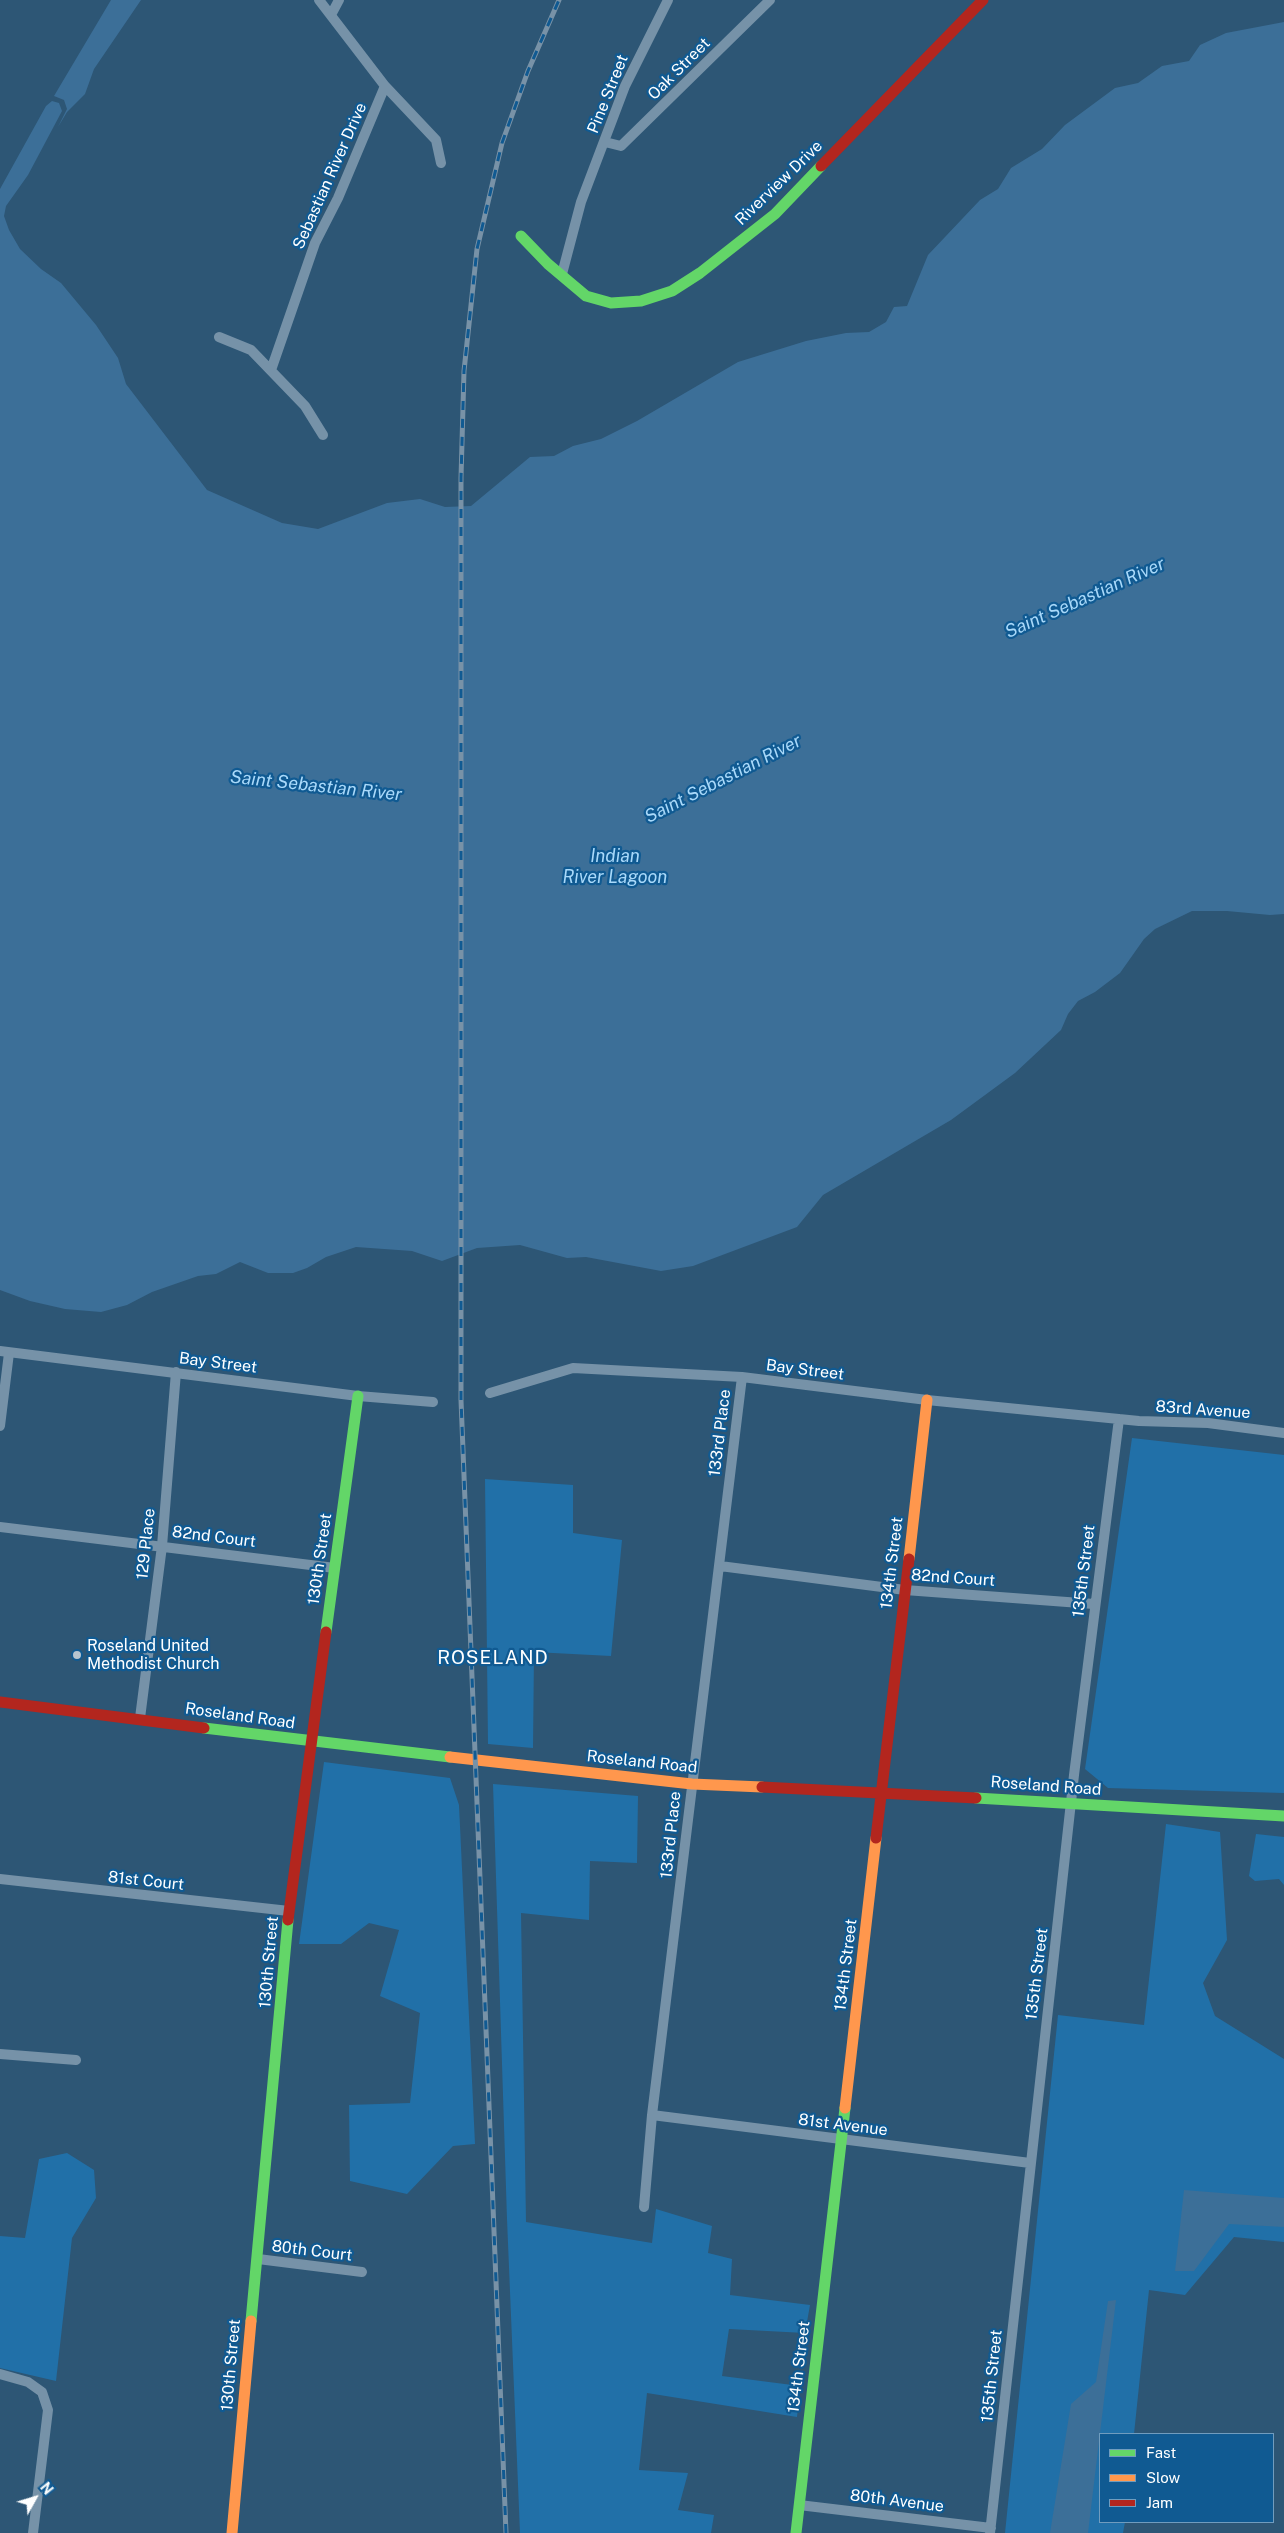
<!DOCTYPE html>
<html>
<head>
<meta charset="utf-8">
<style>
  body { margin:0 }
  #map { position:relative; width:1284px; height:2533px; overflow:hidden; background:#2d5675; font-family:"Public Sans",sans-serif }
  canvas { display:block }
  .legend { position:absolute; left:1099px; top:2433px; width:175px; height:90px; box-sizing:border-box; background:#105a92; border:1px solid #709cbe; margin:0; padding:6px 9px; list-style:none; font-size:15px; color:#fff }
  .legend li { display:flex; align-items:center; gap:10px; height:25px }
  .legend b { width:25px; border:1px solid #709cbe }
  .north { position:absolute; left:10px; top:2473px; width:50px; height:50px; -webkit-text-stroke:4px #105a92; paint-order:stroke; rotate:51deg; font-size:14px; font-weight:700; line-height:20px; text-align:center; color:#fff }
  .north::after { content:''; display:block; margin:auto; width:18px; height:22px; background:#fff; clip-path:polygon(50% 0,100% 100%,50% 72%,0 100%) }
</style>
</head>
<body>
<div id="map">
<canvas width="1284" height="2533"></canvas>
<ul class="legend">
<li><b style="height:6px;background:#63d668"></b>Fast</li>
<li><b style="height:6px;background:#ff974d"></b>Slow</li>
<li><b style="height:6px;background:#b3261e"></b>Jam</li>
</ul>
<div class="north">N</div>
</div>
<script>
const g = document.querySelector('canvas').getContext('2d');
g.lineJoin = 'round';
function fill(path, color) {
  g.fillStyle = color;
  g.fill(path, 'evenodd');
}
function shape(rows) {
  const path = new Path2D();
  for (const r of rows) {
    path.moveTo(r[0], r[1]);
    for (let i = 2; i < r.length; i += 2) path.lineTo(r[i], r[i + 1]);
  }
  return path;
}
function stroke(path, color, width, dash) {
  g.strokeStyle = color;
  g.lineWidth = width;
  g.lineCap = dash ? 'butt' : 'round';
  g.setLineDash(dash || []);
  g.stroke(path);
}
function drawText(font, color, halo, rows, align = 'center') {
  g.font = font + ' "Public Sans",sans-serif';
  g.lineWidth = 4.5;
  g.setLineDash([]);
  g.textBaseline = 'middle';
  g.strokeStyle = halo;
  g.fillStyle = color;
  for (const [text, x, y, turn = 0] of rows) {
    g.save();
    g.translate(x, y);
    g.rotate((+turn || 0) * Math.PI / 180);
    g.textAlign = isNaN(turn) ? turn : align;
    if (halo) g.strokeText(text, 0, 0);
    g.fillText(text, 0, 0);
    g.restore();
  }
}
fill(shape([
  [1132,1438,1284,1455,1284,1793,1108,1788,1085,1769],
  [485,1479,573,1485,573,1533,622,1540,611,1656,534,1652,533,1748,488,1744],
  [324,1762,450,1778,459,1805,475,2144,453,2146,407,2194,350,2181,349,2105,410,2103,420,2013,380,1996,399,1930,369,1923,341,1944,299,1944],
  [493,1784,638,1796,637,1863,590,1861,589,1920,521,1913,526,2222,652,2243,656,2209,712,2226,708,2253,732,2259,730,2295,810,2305,805,2333,729,2329,722,2376,800,2386,797,2417,647,2393,639,2470,688,2473,678,2510,714,2515,711,2533,520,2533,507,2219],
  [1166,1824,1220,1832,1227,1940,1203,1983,1215,2016,1284,2059,1284,2242,1234,2237,1185,2295,1149,2290,1134,2434,1100,2434,1100,2522,1125,2522,1123,2533,1005,2533,1058,2015,1144,2025],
  [1256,1834,1284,1837,1284,1885,1279,1879,1255,1881,1249,1876],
  [67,2153,94,2170,96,2198,72,2238,56,2381,0,2368,0,2236,25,2238,39,2159]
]), '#2170a8');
fill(shape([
  [111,0,141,0,94,69,85,94,67,112,58,127,67,109,64,100,54,96],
  [1284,22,1284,914,1270,915,1227,911,1192,911,1155,929,1144,939,1120,973,1095,992,1078,1001,1068,1014,1061,1030,1015,1073,951,1120,823,1195,797,1227,693,1266,661,1271,586,1257,567,1258,520,1245,477,1248,442,1261,412,1251,356,1247,326,1257,307,1268,293,1273,268,1273,240,1262,216,1274,198,1276,152,1292,127,1305,101,1312,65,1309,30,1301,0,1290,0,189,46,106,52,101,59,103,62,111,28,175,6,206,4,216,9,230,20,249,41,269,61,283,96,325,118,358,126,384,207,490,282,523,318,529,387,503,420,499,445,507,471,506,530,457,554,456,573,446,601,439,637,421,738,362,806,341,846,333,869,332,886,322,894,307,907,306,928,255,980,200,998,189,1011,168,1042,149,1065,125,1115,88,1138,83,1162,66,1189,61,1200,45,1226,33],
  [1184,2190,1284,2198,1284,2227,1229,2224,1194,2271,1175,2271],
  [1116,2300,1088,2533,1050,2533,1071,2404,1096,2382,1108,2301]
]), '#3c6f98');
stroke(shape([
  [319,0,385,86,436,140,441,163],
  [331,15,339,0],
  [605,142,621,146,770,0],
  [562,274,581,202,625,86,668,0],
  [219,337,251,350,305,406,323,435],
  [271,370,315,243,338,198,385,86],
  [0,1351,358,1396,433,1402],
  [490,1393,573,1368,742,1377,927,1400,1139,1421,1208,1423,1284,1433],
  [0,1426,9,1353],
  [0,1527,335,1568],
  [720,1566,905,1590,1094,1604],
  [140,1718,162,1546,176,1372],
  [0,1879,289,1911],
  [0,2054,76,2060],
  [652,2115,1030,2163],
  [644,2207,652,2115,742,1377],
  [258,2259,362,2272],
  [0,2374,28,2382,42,2392,48,2410,33,2533],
  [799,2505,991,2528],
  [990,2533,1074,1775,1119,1419]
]), '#7692a8', 10);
stroke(shape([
  [521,236,548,264,586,296,611,303,641,301,672,291,700,273,775,214,821,166],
  [326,1632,358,1396],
  [204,1728,450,1757],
  [976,1798,1284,1816],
  [251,2321,288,1920],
  [796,2533,845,2108]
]), '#63d668', 11);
stroke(shape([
  [909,1559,927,1400],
  [450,1757,692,1784,762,1787],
  [845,2108,876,1838],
  [232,2533,251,2321]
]), '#ff974d', 11);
stroke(shape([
  [821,166,983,0],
  [0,1702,204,1728],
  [762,1787,976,1798],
  [876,1838,909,1559],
  [288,1920,326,1632]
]), '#b3261e', 11);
const rail = shape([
  [506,2533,461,1400,461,478,464,371,477,249,502,143,528,71,559,0]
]);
stroke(rail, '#7892a7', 5);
stroke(rail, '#105a92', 3, [9]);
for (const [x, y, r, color] of [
  [77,1655,5,"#b6c4cf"]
]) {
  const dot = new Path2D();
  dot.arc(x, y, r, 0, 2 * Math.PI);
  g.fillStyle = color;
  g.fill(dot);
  stroke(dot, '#105a92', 2);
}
drawText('16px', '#fff', '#105a92', [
  ["Oak Street",679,69,-45],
  ["Pine Street",608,94,-68],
  ["Sebastian River Drive",330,176,-66],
  ["Riverview Drive",779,183,-44],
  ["Bay Street",218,1363,7],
  ["Bay Street",805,1370,7],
  ["83rd Avenue",1203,1410,4],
  ["133rd Place",720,1433,-83],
  ["82nd Court",214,1537,7],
  ["129 Place",146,1544,-84],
  ["130th Street",320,1559,-82],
  ["134th Street",892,1563,-83],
  ["135th Street",1084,1571,-83],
  ["82nd Court",953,1578,4],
  ["Roseland Road",240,1716,8],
  ["Roseland Road",642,1762,6],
  ["Roseland Road",1046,1786,4],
  ["133rd Place",671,1835,-84],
  ["81st Court",146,1881,6],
  ["130th Street",269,1962,-85],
  ["134th Street",846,1965,-83],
  ["135th Street",1037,1974,-83],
  ["81st Avenue",843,2125,7],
  ["80th Court",312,2251,7],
  ["130th Street",231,2365,-85],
  ["134th Street",799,2367,-83],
  ["135th Street",992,2376,-84],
  ["80th Avenue",897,2501,7]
]);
drawText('16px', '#fff', '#105a92', [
  ["Roseland United",87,1646],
  ["Methodist Church",87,1664]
], 'left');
drawText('italic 18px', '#a9d9fa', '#105a92', [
  ["Saint Sebastian River",1085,598,-24],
  ["Saint Sebastian River",723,779,-27],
  ["Saint Sebastian River",316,786,6],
  ["Indian",615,856],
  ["River Lagoon",615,877]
]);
g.letterSpacing = '1px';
drawText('19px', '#fff', '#105a92', [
  ["ROSELAND",493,1658]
]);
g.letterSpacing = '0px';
</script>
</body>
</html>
